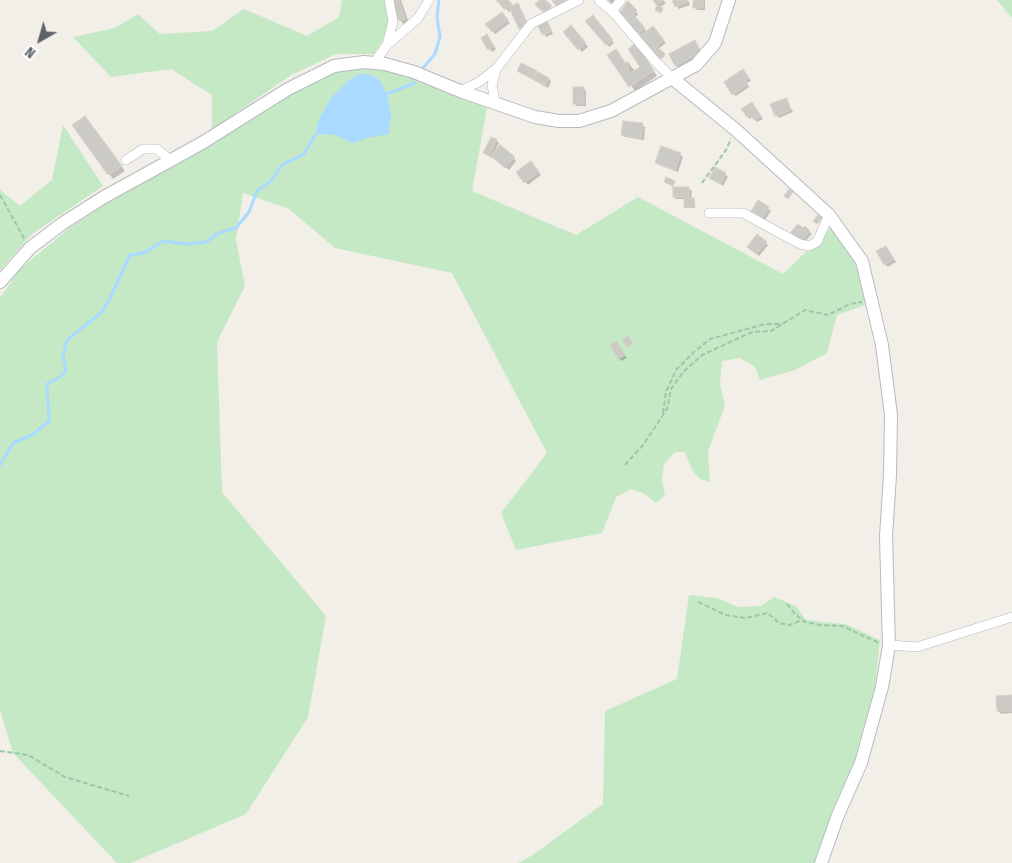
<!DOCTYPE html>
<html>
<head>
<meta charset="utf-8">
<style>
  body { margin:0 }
  #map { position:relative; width:1012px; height:863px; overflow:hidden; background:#f1efe8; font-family:"Fira Sans Condensed",sans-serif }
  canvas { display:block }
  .north { position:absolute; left:15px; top:15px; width:50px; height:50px; -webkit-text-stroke:4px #fff; paint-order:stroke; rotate:218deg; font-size:14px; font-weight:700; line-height:20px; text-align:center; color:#5f6368 }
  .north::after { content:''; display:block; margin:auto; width:18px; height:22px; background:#5f6368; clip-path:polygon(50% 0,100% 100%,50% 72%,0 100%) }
</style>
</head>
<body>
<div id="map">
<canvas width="1012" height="863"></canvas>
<div class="north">N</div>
</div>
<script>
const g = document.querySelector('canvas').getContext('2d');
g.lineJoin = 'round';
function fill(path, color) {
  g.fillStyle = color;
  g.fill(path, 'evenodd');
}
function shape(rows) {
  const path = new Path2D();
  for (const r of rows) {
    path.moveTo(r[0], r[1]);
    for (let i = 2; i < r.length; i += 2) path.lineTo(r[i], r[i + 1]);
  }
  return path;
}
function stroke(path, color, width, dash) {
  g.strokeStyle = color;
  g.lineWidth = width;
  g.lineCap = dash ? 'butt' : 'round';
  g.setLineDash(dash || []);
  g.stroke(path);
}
fill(shape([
  [342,0,385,0,389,20,383,40,374,54,336,54,291,75,212,130,212,95,171,69,111,77,73,37,115,28,138,14,160,34,212,31,244,9,307,36,339,17],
  [997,0,1012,0,1012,18],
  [355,67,385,67,487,108,472,191,576,235,638,197,783,274,834,225,860,263,865,305,837,315,827,353,795,370,760,380,755,367,740,358,722,361,720,383,725,406,708,451,710,482,700,479,692,470,685,452,675,452,664,464,662,480,665,495,656,503,645,494,631,489,616,497,602,533,516,550,501,513,547,453,452,273,335,248,289,209,243,193,236,240,245,286,217,342,222,492,326,616,308,717,246,814,131,863,117,863,13,753,0,710,0,298,19,270,68,229,115,198,207,148,286,97,329,73],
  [63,125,103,186,32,234,0,270,0,190,20,206,52,180],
  [689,595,717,598,738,607,761,606,774,597,796,606,806,620,845,624,880,640,875,687,854,762,832,811,814,863,518,863,531,856,603,804,605,711,677,679]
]), '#c5e8c5');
fill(shape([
  [362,73,376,77,382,84,387,94,391,113,389,134,371,137,352,143,336,135,324,134,315,135,319,119,331,98,349,80]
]), '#aadaff');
fill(shape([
  [393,0,401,0,409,23,404,24,399,20],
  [498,0,508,0,513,7,518,5,530,28,522,31,512,9,509,12],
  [608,0,619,0,614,6],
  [654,0,663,0,666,3,659,8,663,10,661,13,657,11,658,6],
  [677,0,688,0,690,5,679,9,674,1],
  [695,0,705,0,705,10,697,10,695,7],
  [628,3,638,14,635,18,647,32,655,30,666,43,658,49,665,56,661,59,621,13],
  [504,16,510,23,495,34,487,24],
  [595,19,614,43,609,47,587,21],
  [547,23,553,34,546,37,539,26],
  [571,27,588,47,582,52,564,32],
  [482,38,489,38,496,49,492,52],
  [695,42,703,55,679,68,676,65],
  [640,49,657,76,635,91,609,55,616,50,626,64,628,63,635,71,641,67],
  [522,64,549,79,551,82,548,88,521,73,518,70],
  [746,73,751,81,747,83,749,87,736,96,733,94],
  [584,89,586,91,586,106,577,106,574,103],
  [786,99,793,112,779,118,776,115],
  [754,106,763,119,757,122,753,117,750,119,747,116],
  [85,117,125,171,113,179,74,126],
  [642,125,645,127,644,140,625,137,623,135],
  [496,140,499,143,494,153,514,158,516,161,509,170,493,156,492,158,485,153],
  [680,154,683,157,678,172,659,165,657,162],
  [534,165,541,175,528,185,518,172],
  [725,174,728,177,723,186,711,178],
  [689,189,692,191,691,200,695,201,695,208,686,208,685,199,676,199,674,196],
  [758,202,771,211,765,220,755,213],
  [805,228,812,234,804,243,792,232],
  [758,236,768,245,759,256,749,246],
  [886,247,896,262,888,267,885,264],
  [617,342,627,358,621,361,619,358],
  [1012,698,1012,713,1001,714,998,711]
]), '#0003');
stroke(shape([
  [423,68,435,54,440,37,437,17,439,0],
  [387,94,414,83],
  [0,465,13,443,32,435,49,421,47,384,60,377,66,371,63,357,67,340,103,311,111,296,130,255,144,253,163,241,186,244,206,242,219,233,236,228,249,212,257,191,270,182,282,165,304,154,315,135]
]), '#aadaff', 3);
const building = shape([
  [391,0,399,0,405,19,398,20,391,0],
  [496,0,508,0,512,4,505,10,496,0],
  [539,0,545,0,552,6,545,13,535,5,539,0],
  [553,0,566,0,558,7,552,1,553,0],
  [653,0,664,0,656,5,653,0],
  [672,0,687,0,688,2,675,7,672,0],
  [693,0,703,0,703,8,693,8,693,0],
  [628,1,637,10,633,14,645,28,637,34,619,13,628,1],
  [518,3,528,25,519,29,509,7,518,3],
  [657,5,663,8,660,13,655,10,657,5],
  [502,12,508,20,492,32,485,24,502,12],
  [593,15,613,40,606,45,585,21,593,15],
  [547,21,552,31,542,35,538,26,547,21],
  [571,25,586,43,578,50,563,32,571,25],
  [653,26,664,40,651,51,639,37,653,26],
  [487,34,494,46,488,50,481,38,487,34],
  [695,40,701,52,675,66,669,54,695,40],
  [636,43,654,71,629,87,607,55,616,49,625,63,628,62,631,66,627,68,630,73,640,67,628,49,636,43],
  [657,47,665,54,659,60,652,52,657,47],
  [521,63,537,71,533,79,517,71,521,63],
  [743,69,749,78,745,80,748,84,732,95,724,82,743,69],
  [538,72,549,78,545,86,534,80,538,72],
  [573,87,584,87,584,104,573,104,573,87],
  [787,98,791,110,775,116,770,104,787,98],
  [752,102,761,116,754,120,750,115,747,117,741,109,752,102],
  [85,116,122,166,108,175,72,125,85,116],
  [623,121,643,123,641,138,621,135,623,121],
  [491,137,497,139,489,156,483,153,491,137],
  [500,145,515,157,505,168,491,156,500,145],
  [661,146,681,153,675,170,655,163,661,146],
  [531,161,539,172,524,183,516,172,531,161],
  [715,167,726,173,720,184,709,178,715,167],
  [666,177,675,181,673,186,664,182,666,177],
  [673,187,689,187,689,197,673,197,673,187],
  [789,189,793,192,788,199,784,196,789,189],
  [694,198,695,207,684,208,684,199,694,198],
  [758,200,769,207,762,218,751,211,758,200],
  [818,215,822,218,817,224,813,221,818,215],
  [798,224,803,228,805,226,810,231,801,241,791,232,798,224],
  [757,234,767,242,756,254,747,247,757,234],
  [886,246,894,259,884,265,876,251,886,246],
  [628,336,633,343,627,347,622,340,628,336],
  [617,341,625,355,618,359,610,345,617,341],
  [1012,695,1012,711,997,711,996,696,1012,695]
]);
fill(building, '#cccac5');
stroke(building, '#d6d1c6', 1);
const street = shape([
  [599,0,614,13,655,61,672,78],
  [612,11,621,0],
  [387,45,393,21,389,0],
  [374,63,387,45,418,18,429,0],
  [460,91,479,82,497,68,531,24,579,0],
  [495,103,492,85,496,70],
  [126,160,143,149,157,149,171,161],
  [709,213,743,213,800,244,809,246,817,242,829,215],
  [889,645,917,647,1012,617]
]);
const secondary = shape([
  [672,78,736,130,829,215,862,261,882,345,891,415,890,475,886,536,889,645,882,687,861,763,838,815,821,863],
  [0,282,30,248,63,223,104,197,202,143,288,89,334,66,364,62,385,64,414,72,460,91,535,117,559,121,579,121,611,111,696,65,715,43,729,0]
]);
stroke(street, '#b5b8bc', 10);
stroke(secondary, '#b6babf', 14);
stroke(shape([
  [702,183,726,150,731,139],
  [0,195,25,240],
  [663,413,666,392,676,370,694,352,710,339,765,324,782,324],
  [625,465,643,445,667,409,671,389,684,371,702,355,752,332,771,331,805,310,828,315,850,304,862,302],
  [698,602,726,615,745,618,768,613,779,623,790,625,802,620],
  [787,604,795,614,805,622,821,625,842,626,879,643],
  [0,751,28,755,65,777,129,796]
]), '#9cc7a9', 2, [5, 2.5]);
stroke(street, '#fff', 9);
stroke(secondary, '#fff', 12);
</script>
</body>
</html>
